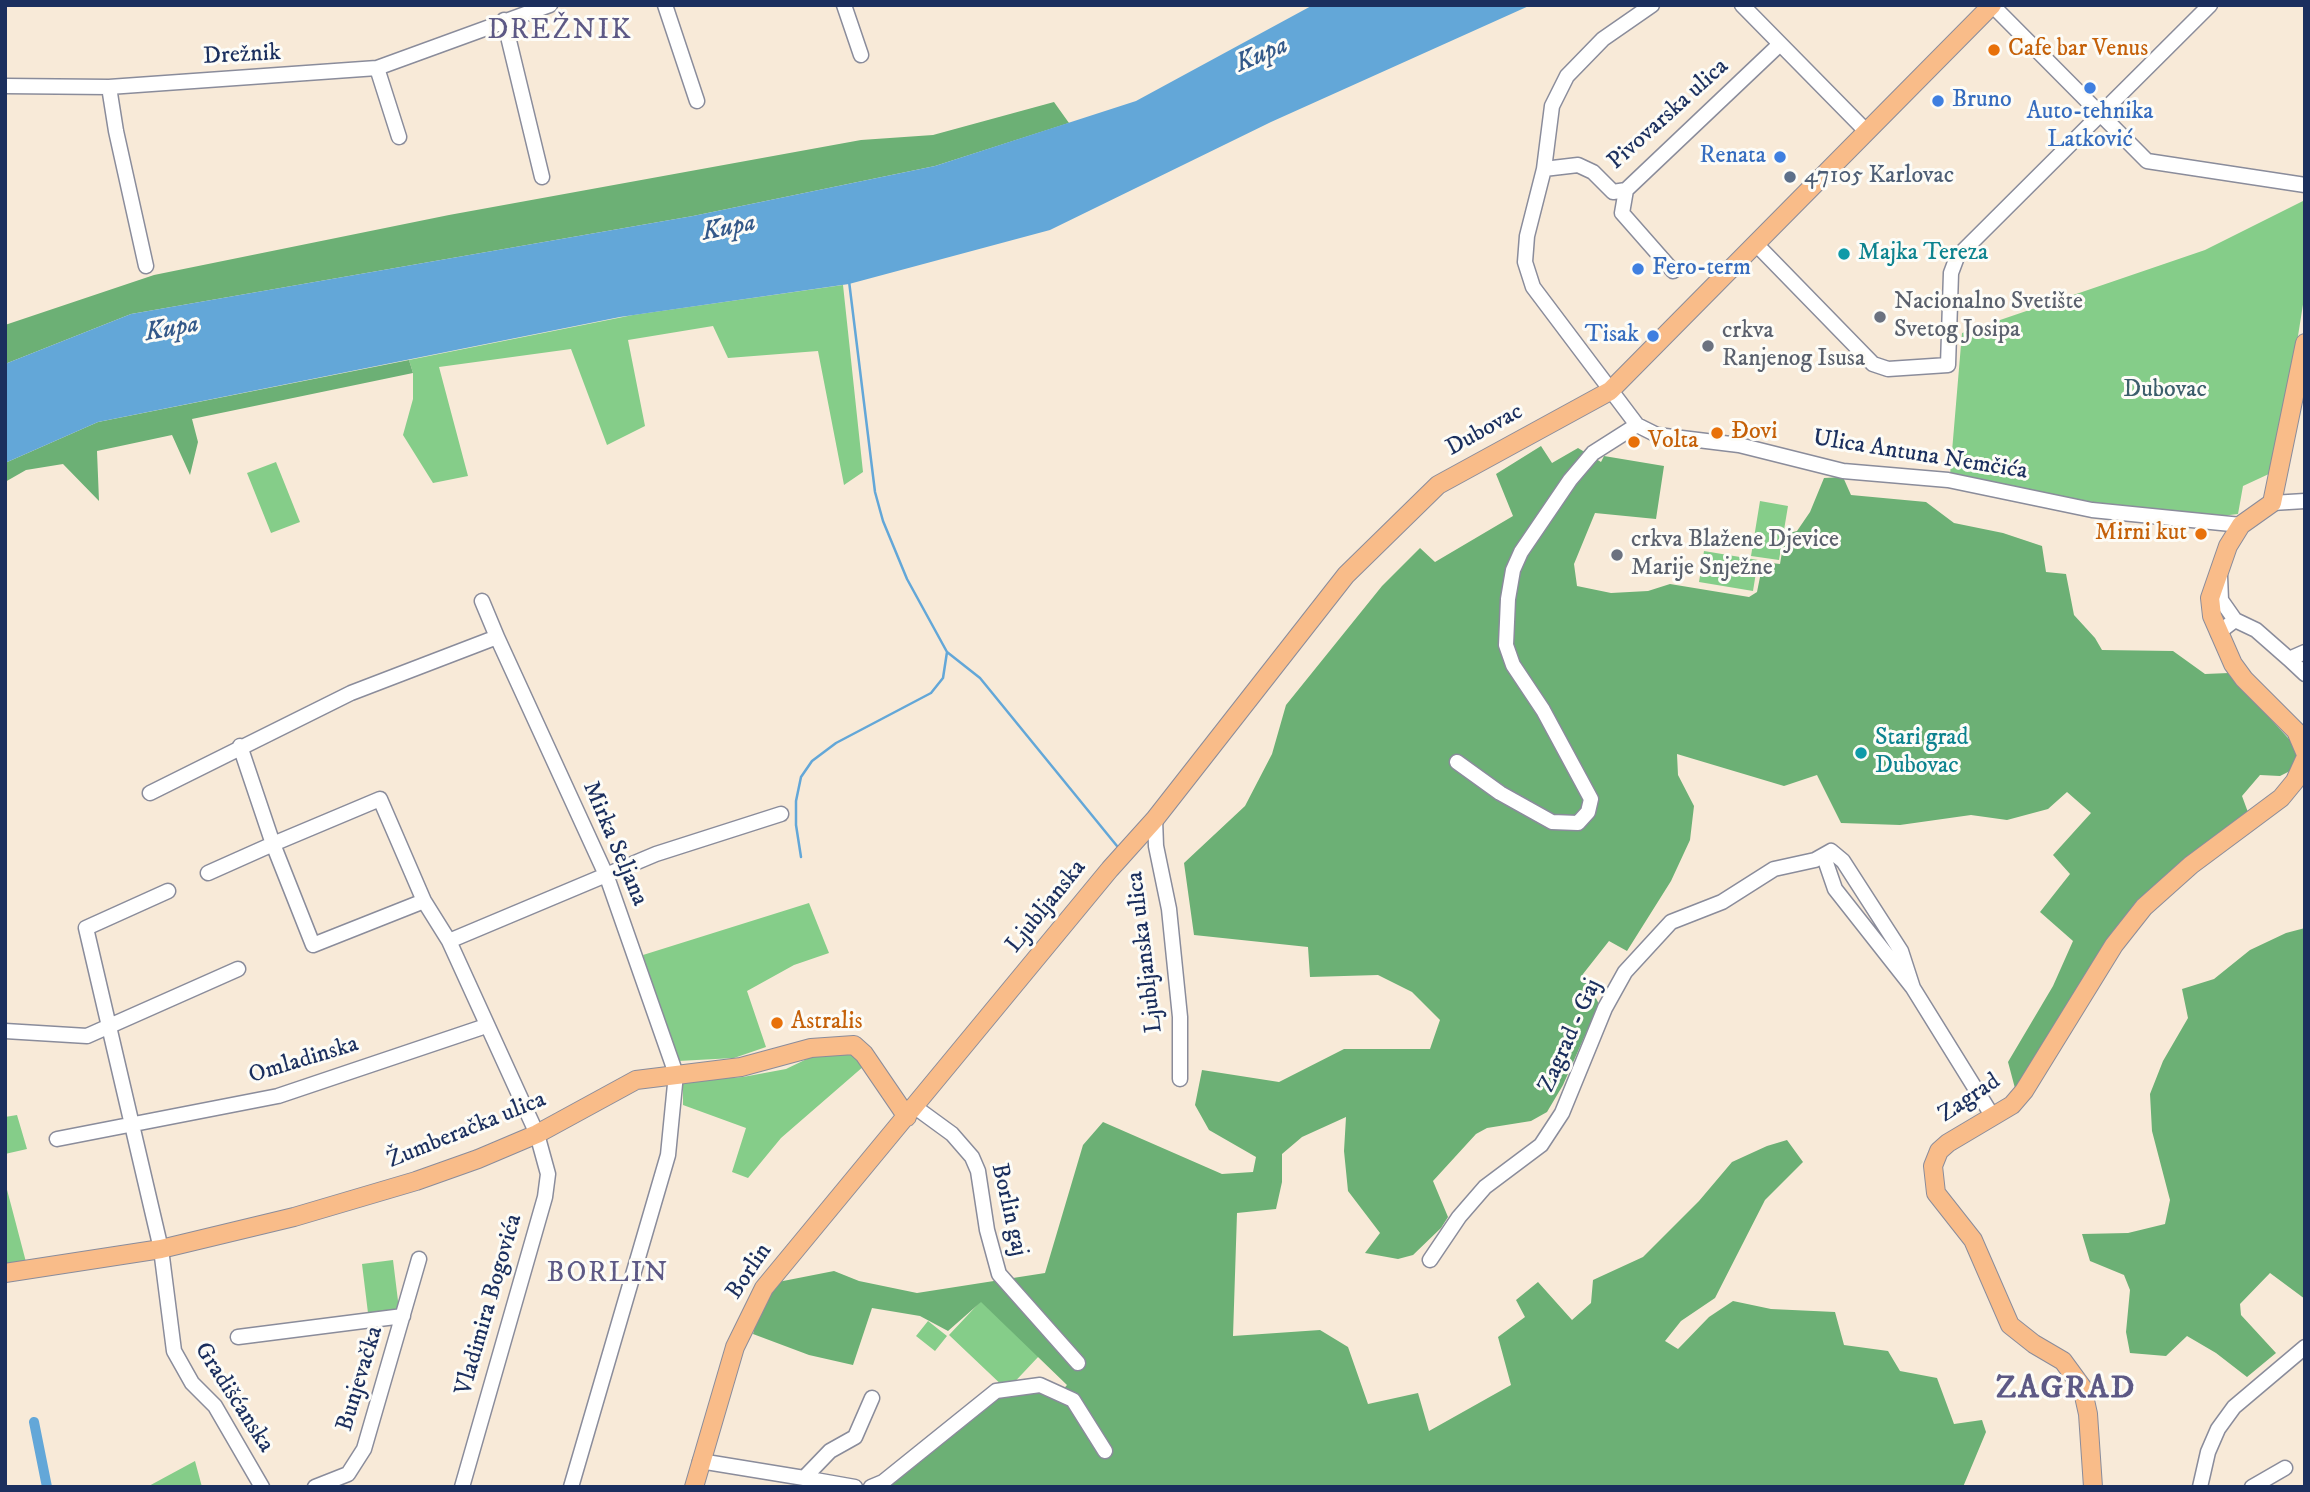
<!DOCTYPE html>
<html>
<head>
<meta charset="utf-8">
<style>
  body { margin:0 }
  #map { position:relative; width:2310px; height:1492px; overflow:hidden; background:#f8ead8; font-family:"IM FELL DW Pica",serif }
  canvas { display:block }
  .frame { position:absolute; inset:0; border:7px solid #1b2f5e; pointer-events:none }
</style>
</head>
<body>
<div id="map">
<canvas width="2310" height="1492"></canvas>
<div class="frame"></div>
</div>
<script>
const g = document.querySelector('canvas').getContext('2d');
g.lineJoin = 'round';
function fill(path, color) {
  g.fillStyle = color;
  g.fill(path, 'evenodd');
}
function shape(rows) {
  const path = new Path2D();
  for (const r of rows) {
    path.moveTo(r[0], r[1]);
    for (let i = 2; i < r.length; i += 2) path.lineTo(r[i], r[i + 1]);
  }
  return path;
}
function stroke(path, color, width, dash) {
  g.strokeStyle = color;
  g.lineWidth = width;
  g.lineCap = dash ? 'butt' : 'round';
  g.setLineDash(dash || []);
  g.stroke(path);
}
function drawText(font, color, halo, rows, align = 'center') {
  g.font = font + ' "IM FELL DW Pica",serif';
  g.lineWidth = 6;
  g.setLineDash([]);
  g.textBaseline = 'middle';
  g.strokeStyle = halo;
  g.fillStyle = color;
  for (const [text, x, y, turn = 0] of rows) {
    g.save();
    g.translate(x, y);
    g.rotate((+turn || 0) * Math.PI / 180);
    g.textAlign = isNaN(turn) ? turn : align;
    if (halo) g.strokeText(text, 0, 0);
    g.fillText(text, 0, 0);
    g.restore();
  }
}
fill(shape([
  [2305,200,2305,292,2290,386,2271,473,2243,486,2238,514,2213,517,2093,502,1950,475,1962,333,2205,250],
  [843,285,863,472,844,485,818,351,728,358,713,326,628,340,645,426,607,445,571,349,439,367,468,476,433,483,403,435,413,399,413,373,409,360,633,315],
  [276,462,300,522,271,533,247,473],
  [1760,501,1788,506,1779,560,1751,556],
  [1704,551,1758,560,1753,591,1699,582],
  [809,903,829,953,794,965,747,991,766,1047,734,1058,678,1061,643,955],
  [837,1050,854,1053,864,1066,781,1138,748,1178,732,1172,746,1128,683,1105,683,1081,743,1077,786,1069,811,1057],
  [17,1115,27,1149,5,1154,5,1117],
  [5,1182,26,1262,5,1267],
  [393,1260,399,1309,368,1313,362,1264],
  [981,1301,1039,1356,1007,1390,949,1335],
  [928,1321,947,1336,935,1351,916,1336],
  [195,1461,202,1487,147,1487]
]), '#85cd89');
fill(shape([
  [1054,102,1069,123,935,166,693,216,131,314,5,364,5,325,154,275,449,215,861,140,933,135],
  [409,360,413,373,192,419,198,442,190,475,172,435,97,451,99,501,63,464,26,470,5,482,5,463,98,422],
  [1541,446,1552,463,1578,448,1601,462,1604,456,1664,466,1656,519,1595,513,1574,564,1577,586,1611,593,1648,591,1670,584,1749,597,1757,592,1763,562,1780,564,1785,534,1797,531,1810,512,1824,478,1843,477,1851,495,1926,502,1954,523,2003,533,2042,546,2046,572,2066,574,2074,615,2095,638,2102,650,2173,651,2205,674,2229,673,2298,749,2296,759,2290,771,2280,776,2260,775,2242,796,2249,815,2135,905,2113,931,2016,1092,2008,1062,2053,986,2073,941,2040,912,2070,874,2053,855,2091,813,2067,792,2048,809,2007,820,1971,815,1900,825,1841,823,1817,775,1784,786,1677,754,1678,775,1694,806,1690,840,1671,881,1627,951,1609,941,1583,974,1599,1004,1563,1085,1547,1112,1531,1121,1487,1128,1476,1134,1433,1181,1448,1217,1441,1228,1413,1255,1398,1259,1365,1253,1380,1233,1348,1191,1344,1151,1346,1117,1302,1137,1282,1154,1282,1182,1276,1209,1237,1213,1233,1336,1320,1330,1348,1347,1368,1404,1418,1393,1429,1431,1511,1385,1498,1337,1525,1317,1516,1300,1538,1282,1572,1320,1591,1303,1593,1280,1643,1257,1699,1201,1732,1162,1767,1146,1787,1140,1803,1162,1765,1200,1715,1298,1681,1321,1665,1341,1678,1349,1709,1317,1733,1301,1771,1309,1835,1312,1844,1345,1888,1351,1900,1371,1937,1378,1954,1424,1982,1420,1986,1432,1963,1487,884,1487,999,1394,1037,1386,1060,1393,1067,1385,981,1302,948,1331,920,1316,872,1308,853,1365,809,1355,753,1334,759,1312,778,1282,834,1271,859,1281,917,1293,1045,1273,1083,1145,1103,1122,1222,1174,1253,1172,1256,1157,1209,1130,1195,1105,1202,1070,1279,1082,1344,1049,1430,1049,1440,1020,1412,992,1378,975,1310,977,1308,947,1194,935,1184,863,1245,806,1272,754,1286,705,1382,586,1420,548,1435,562,1513,516,1496,474],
  [2305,928,2305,1299,2270,1273,2240,1304,2241,1315,2276,1353,2247,1377,2216,1353,2187,1336,2166,1356,2130,1353,2126,1332,2130,1290,2124,1275,2090,1261,2082,1234,2128,1233,2165,1224,2170,1200,2152,1131,2150,1094,2163,1061,2188,1018,2182,989,2214,979,2250,950,2286,933]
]), '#6cb075');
fill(shape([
  [1313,5,1531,5,1271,122,1050,230,849,284,620,317,98,422,5,463,5,364,131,314,693,216,935,166,1136,101]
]), '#63a7d8');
stroke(shape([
  [947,652,980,678,1117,846],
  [801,857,796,825,796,801,801,777,812,761,836,743,931,693,943,678,947,652,907,579,883,521,875,492,849,281]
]), '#63a7d8', 2.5);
stroke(shape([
  [34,1422,47,1487]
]), '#63a7d8', 10);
const minor = shape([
  [665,5,697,101],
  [844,5,861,55],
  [1652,5,1603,39,1567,76,1552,106,1544,169,1527,236,1525,262,1533,287,1637,425,1657,435,1739,445,1843,471,1948,480,2092,510,2241,525],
  [1742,5,1866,131],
  [1992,5,2147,161,2305,185],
  [504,20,542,177],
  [377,68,399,137],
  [5,86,109,87,377,68,550,5],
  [109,87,116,131,146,266],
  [1544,169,1578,165,1593,172,1613,192,1626,190,1780,44],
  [1626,190,1622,213,1673,271],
  [1755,243,1873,364,1888,369,1948,365,1951,273,1957,257,2210,5],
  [2272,503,2305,501],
  [2220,576,2221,600,2235,620],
  [482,601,497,637],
  [2218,633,2235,620,2256,630,2289,659],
  [2305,652,2289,659,2305,674],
  [240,746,273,844,380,799,424,901,449,941,537,1134,548,1174,545,1197,462,1487],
  [1457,762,1500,793,1552,822,1578,823,1588,812,1591,799,1543,710,1513,665,1506,645,1508,599,1513,570,1521,552,1570,480,1593,453,1637,425],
  [150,793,351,693,497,637,607,877,676,1074,668,1155,571,1487],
  [1155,819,1156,846,1169,909,1180,1017,1180,1079],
  [1824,857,1835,889,1913,988,1993,1117],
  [208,873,273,844,313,945,424,901],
  [168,891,86,928,161,1249,174,1351,192,1383,215,1406,262,1487],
  [449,941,656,854,781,814],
  [5,1031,87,1036,238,969],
  [915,1107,952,1134,972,1157,978,1171,987,1230,999,1274,1078,1363],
  [57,1139,278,1096,486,1026],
  [1430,1260,1459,1217,1485,1187,1541,1145,1562,1113,1605,1008,1625,972,1671,922,1722,902,1774,869,1815,860,1831,851,1843,861,1901,951,1913,988],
  [238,1337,403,1316],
  [700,1461,804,1478,830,1451,855,1437,872,1398],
  [804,1478,855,1487],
  [315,1487,348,1474,364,1449,419,1259],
  [871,1487,883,1482,996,1391,1040,1385,1073,1400,1105,1451],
  [2200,1487,2208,1452,2218,1429,2234,1407,2305,1347],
  [2252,1487,2285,1468]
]);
const major = shape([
  [2305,343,2272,503,2241,525,2228,546,2210,598,2212,616,2233,664,2244,679,2296,731,2305,752],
  [5,1273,161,1249,294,1217,416,1181,478,1159,537,1134,636,1080,741,1067,811,1048,854,1045,864,1054,907,1117],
  [694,1487,735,1347,764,1288,1110,869,1155,819,1346,575,1438,485,1610,391,1992,5],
  [2093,1487,2088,1414,2082,1387,2063,1361,2034,1344,2010,1325,1973,1240,1936,1193,1933,1166,1939,1151,1948,1143,2012,1105,2024,1091,2114,945,2144,907,2191,865,2281,798,2295,781,2305,759]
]);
stroke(minor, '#8a8c9b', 17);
stroke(major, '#8a8c9b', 20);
stroke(minor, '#fff', 14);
stroke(major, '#f9bc89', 18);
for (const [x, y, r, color] of [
  [1994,50,7,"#e8710a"],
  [2090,88,7,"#3f7fe0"],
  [1938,101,7,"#3f7fe0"],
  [1780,157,7,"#3f7fe0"],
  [1790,177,7,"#5c6f8a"],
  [1844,254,7,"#0f9aa8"],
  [1638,269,7,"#3f7fe0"],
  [1880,317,7,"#6b7280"],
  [1653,336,7,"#3f7fe0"],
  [1708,346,7,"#6b7280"],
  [1717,433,7,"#e8710a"],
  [1634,442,7,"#e8710a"],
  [2201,534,7,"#e8710a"],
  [1617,555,7,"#6b7280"],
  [1861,753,7,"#0f9aa8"],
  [777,1023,7,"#e8710a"]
]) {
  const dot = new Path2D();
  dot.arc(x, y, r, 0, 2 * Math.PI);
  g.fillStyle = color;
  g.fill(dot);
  stroke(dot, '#fdfcf7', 2.5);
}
drawText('24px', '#c56008', '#fdfcf7', [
  ["Cafe bar Venus",2008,50],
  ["Đovi",1731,433],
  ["Volta",1648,442],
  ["Mirni kut",2187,534,"right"],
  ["Astralis",791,1023]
], 'left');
drawText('24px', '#1b2f5e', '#fdfcf7', [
  ["Drežnik",242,56,-3],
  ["Pivovarska ulica",1669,115,-42],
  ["Dubovac",1485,431,-29],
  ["Ulica Antuna Nemčića",1920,456,9],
  ["Mirka Seljana",614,844,67],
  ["Ljubljanska",1047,907,-51],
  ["Ljubljanska ulica",1146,952,-97],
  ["Zagrad - Gaj",1571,1036,-66],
  ["Omladinska",304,1061,-17],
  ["Zagrad",1970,1099,-34],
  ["Žumberačka ulica",467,1131,-22],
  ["Borlin gaj",1008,1210,77],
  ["Borlin",750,1272,-56],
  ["Vladimira Bogovića",490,1305,-74],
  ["Bunjevačka",361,1379,-73],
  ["Gradišćanska",233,1398,57]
]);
drawText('24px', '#366cbe', '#fdfcf7', [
  ["Bruno",1952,101],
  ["Auto-tehnika",2090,113,"center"],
  ["Latković",2090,141,"center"],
  ["Renata",1766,157,"right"],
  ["Fero-term",1652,269],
  ["Tisak",1639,336,"right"]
], 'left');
drawText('24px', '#4e5e75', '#fdfcf7', [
  ["47105 Karlovac",1804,177]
], 'left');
drawText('24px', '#0d838f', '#fdfcf7', [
  ["Majka Tereza",1858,254],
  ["Stari grad",1875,739],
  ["Dubovac",1875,767]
], 'left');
drawText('24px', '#5b616d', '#fdfcf7', [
  ["Nacionalno Svetište",1894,303],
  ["Svetog Josipa",1894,331],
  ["crkva",1722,332],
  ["Ranjenog Isusa",1722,360],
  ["crkva Blažene Djevice",1631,541],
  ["Marije Snježne",1631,569]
], 'left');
drawText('24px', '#3b5e6b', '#fdfcf7', [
  ["Dubovac",2165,391]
]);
drawText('italic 26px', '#345989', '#fdfcf7', [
  ["Kupa",1262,56,-23],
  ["Kupa",729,229,-11],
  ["Kupa",172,330,-10]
]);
g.letterSpacing = '2px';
drawText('28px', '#5d5985', '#fdfcf7', [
  ["DREŽNIK",560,32],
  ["BORLIN",608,1275]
]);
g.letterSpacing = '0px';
g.letterSpacing = '2px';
drawText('bold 32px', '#5d5985', '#fdfcf7', [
  ["ZAGRAD",2066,1390]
]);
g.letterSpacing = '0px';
</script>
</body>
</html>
